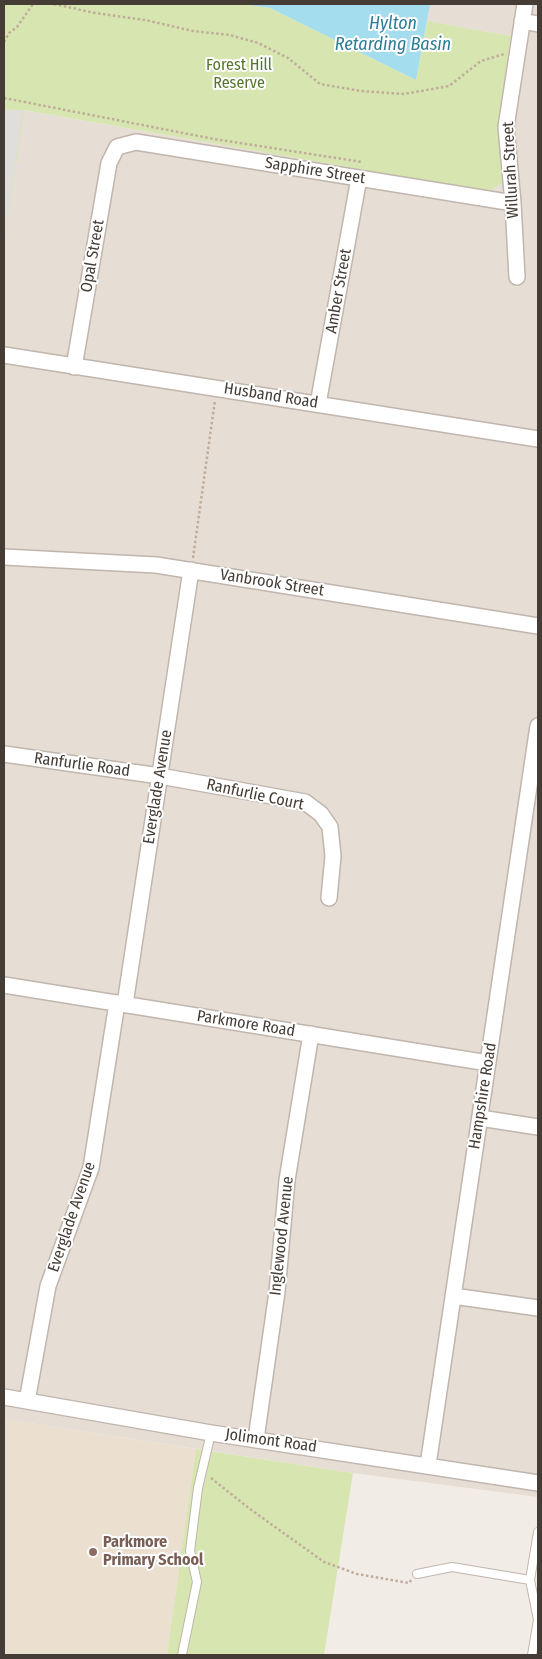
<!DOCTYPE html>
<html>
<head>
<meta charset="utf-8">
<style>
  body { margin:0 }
  #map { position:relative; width:542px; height:1659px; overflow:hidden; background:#f2ece6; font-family:"Fira Sans Condensed",sans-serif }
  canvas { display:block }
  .frame { position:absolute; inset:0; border:5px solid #453c36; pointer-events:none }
</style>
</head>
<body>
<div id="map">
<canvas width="542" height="1659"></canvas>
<div class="frame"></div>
</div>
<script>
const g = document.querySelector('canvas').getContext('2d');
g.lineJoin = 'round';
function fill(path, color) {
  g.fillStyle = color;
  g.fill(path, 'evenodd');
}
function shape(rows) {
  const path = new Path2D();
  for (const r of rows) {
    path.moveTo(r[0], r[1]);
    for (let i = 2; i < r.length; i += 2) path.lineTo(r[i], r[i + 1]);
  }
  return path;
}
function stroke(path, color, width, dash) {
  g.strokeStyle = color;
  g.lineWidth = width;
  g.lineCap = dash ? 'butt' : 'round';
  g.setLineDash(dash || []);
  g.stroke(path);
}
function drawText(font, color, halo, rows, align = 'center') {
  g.font = font + ' "Fira Sans Condensed",sans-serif';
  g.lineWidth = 4;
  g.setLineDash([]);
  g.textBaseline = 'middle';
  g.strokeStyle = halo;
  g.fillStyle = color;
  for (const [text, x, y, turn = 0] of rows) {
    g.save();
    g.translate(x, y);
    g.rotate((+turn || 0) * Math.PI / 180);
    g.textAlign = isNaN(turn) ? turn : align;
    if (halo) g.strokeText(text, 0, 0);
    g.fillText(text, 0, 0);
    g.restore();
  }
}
fill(shape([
  [430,4,538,4,538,1497,353,1473,4,1419,4,247,23,110,489,192,502,183,498,124,511,36,427,21]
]), '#e6ddd4');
fill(shape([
  [4,1419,196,1449,167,1655,4,1655]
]), '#ebdfd0');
fill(shape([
  [4,4,242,4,270,8,416,80,427,21,511,36,498,124,502,183,489,192,24,110,4,247],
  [196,1449,353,1473,324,1655,167,1655]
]), '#d7e6b0');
fill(shape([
  [4,110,23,110,4,247]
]), '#e0dddb');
fill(shape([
  [242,4,430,4,416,80,270,8]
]), '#a4ddee');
const service = shape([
  [417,1574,452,1567,530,1580],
  [182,1655,197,1582,190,1551,198,1488,211,1433],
  [532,1655,538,1620,530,1580,538,1532]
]);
const minor = shape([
  [522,21,538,24],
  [517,277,513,203,506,127,525,4],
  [4,355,538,439],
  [74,367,109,163,117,147,136,142,513,203],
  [318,404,359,178],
  [4,557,156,565,538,626],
  [4,754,160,776,305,802,321,814,330,827,333,856,329,898],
  [4,985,488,1063],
  [125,1004,191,570],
  [480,1118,538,1127],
  [453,1296,538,1308],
  [4,1397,211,1433,538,1483],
  [27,1401,48,1286,91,1168,117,1003],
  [256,1439,277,1292,287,1180,311,1034],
  [428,1465,538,726]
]);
stroke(service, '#c1b5ac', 10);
stroke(minor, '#c1b5ac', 18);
stroke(shape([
  [54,4,95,13,145,20,193,31,230,35,258,43,288,58,320,84,361,91,404,94,449,86,481,61,504,54],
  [4,42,9,33,17,27,33,4],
  [4,98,214,139,362,162],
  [193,558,215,400],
  [211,1478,250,1509,324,1562,357,1574,409,1583,411,1580]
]), '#bfac9b', 2.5, [2.5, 2.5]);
stroke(service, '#fff', 8);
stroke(minor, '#fff', 15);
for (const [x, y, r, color] of [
  [93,1552,5,"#8d6e63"]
]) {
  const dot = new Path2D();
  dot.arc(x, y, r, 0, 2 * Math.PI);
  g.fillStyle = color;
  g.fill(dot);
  stroke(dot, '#fff', 2);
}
drawText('16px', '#54752b', '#fff', [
  ["Forest Hill",239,66],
  ["Reserve",239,84]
]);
drawText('16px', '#453c36', '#fff', [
  ["Willurah Street",511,170,-93],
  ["Sapphire Street",315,171,9],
  ["Opal Street",93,256,-80],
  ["Amber Street",339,291,-80],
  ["Husband Road",271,396,9],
  ["Vanbrook Street",272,583,9],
  ["Ranfurlie Road",82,765,8],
  ["Everglade Avenue",158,787,-81],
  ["Ranfurlie Court",255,795,12],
  ["Parkmore Road",246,1024,9],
  ["Hampshire Road",483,1096,-81],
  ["Everglade Avenue",72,1217,-71],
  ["Inglewood Avenue",282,1236,-84],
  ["Jolimont Road",271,1441,8]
]);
drawText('bold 16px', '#785e54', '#fff', [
  ["Parkmore",103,1543],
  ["Primary School",103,1561]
], 'left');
drawText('italic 18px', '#2d7c96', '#fff', [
  ["Hylton",393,24],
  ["Retarding Basin",393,45]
]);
</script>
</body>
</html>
